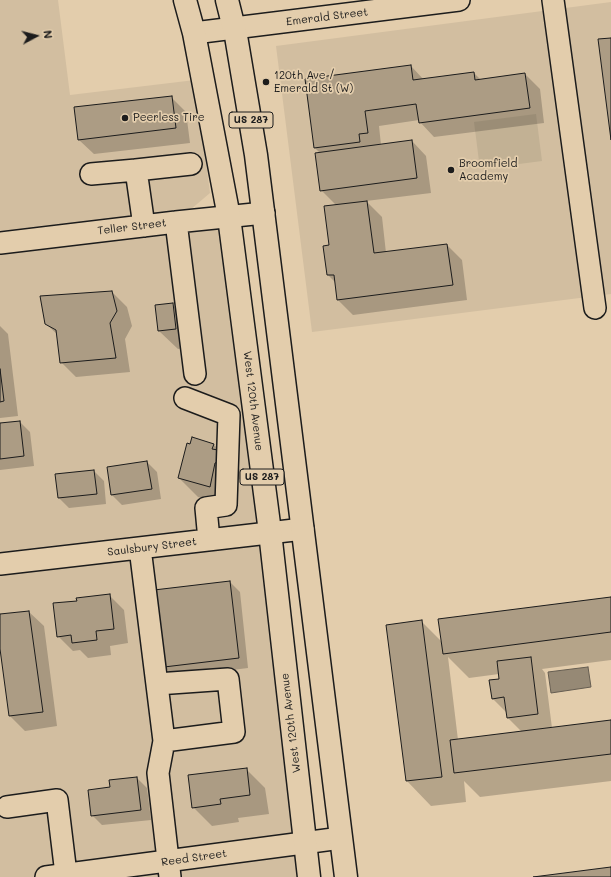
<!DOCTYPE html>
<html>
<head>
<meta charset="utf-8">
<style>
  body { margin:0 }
  #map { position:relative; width:611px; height:877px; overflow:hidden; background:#e3cdac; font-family:Mali,sans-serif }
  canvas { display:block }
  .north { position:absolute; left:16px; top:16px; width:40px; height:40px; -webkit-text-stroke:3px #e3cdac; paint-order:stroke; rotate:83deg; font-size:11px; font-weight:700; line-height:16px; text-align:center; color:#1c1c1c }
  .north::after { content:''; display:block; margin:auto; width:14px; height:18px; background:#1c1c1c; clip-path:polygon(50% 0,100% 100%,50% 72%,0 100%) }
</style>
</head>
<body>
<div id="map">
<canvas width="611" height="877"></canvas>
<div class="north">N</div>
</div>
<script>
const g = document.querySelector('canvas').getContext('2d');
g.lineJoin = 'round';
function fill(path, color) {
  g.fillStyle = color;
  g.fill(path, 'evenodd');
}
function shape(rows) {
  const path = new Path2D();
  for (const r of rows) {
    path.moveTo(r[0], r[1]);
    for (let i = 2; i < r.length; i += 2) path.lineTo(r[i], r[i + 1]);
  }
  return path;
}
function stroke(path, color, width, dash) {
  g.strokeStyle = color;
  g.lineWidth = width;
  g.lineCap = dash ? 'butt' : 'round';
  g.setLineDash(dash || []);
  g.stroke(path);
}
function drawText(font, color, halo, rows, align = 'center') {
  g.font = font + ' Mali,sans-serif';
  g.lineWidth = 3.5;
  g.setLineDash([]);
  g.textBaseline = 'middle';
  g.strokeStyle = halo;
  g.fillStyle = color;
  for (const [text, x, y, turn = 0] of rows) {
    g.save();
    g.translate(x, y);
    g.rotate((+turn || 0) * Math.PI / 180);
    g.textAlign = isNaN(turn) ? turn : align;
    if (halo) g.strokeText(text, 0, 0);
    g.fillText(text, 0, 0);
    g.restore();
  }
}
fill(shape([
  [0,0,58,0,70,95,195,80,210,193,190,210,0,236],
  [611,2,611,294,312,332,276,46],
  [229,217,310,877,0,877,0,244]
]), '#d2bea0');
fill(shape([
  [536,114,542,161,480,169,474,122]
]), '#c2b194');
const water = shape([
  [588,667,591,687,551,693,548,672,588,667]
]);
fill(water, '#968975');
stroke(water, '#655d51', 1);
fill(shape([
  [411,66,424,80,474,73,481,80,525,74,540,89,544,123,434,137,420,122,419,120,379,126,381,145,412,141,426,156,431,193,366,201,382,217,386,253,447,245,462,260,467,300,353,315,338,300,336,283,328,275,330,246,337,206,321,190,320,153,315,148,306,80],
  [171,97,186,112,190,143,94,154,79,140],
  [112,292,127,307,132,326,125,339,130,372,76,377,61,362,58,335,46,324],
  [172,304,191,323,194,347,178,349,159,331],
  [0,326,8,334,18,416,0,418],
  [20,422,30,432,34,466,0,470,0,424],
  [213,444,242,472,240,479,234,482,229,505,198,497,179,478],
  [147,462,157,472,161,499,122,505,112,495,108,468],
  [94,471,104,481,106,504,69,508,59,498,57,475],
  [230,582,240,592,248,668,175,677,164,667],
  [109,595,124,610,128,643,110,646,111,655,88,658,80,650,73,651,58,636,78,602],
  [611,598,611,660,542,669,545,673,552,728,611,721,611,781,480,797,464,781,466,802,431,806,407,781,421,621,443,643],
  [448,657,469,678,499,674,500,679,492,698,507,713,508,718,522,732,458,740],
  [29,612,44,626,57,726,25,731,10,716,0,641,0,615],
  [246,769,265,788,269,814,238,818,239,822,212,826,193,807],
  [137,778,147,788,151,820,102,825,92,815,111,788]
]), '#0003');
const building = shape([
  [611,38,611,140,598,39,611,38],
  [411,65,413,80,474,72,475,80,525,73,530,108,419,123,416,104,365,111,368,133,359,134,360,142,314,148,305,79,411,65],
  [172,96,176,128,78,140,74,107,172,96],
  [412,140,417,178,320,191,315,153,412,140],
  [367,201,374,253,447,244,453,285,337,300,334,275,327,275,323,246,329,245,324,206,367,201],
  [112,291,117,311,110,323,116,358,60,363,56,330,45,324,40,296,112,291],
  [173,303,176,329,158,331,155,305,173,303],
  [0,369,4,401,0,402,0,369],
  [20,421,24,456,0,459,0,423,20,421],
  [192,437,214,444,212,449,218,450,221,461,215,463,210,487,178,478,187,443,190,444,192,437],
  [147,461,152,489,111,495,107,467,147,461],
  [94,470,97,494,58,498,55,474,94,470],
  [230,581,239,658,164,667,154,590,230,581],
  [110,594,114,629,96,631,97,640,72,643,71,635,57,637,53,603,77,601,76,598,110,594],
  [611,597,611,632,443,654,438,619,611,597],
  [29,611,43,712,9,716,0,649,0,614,29,611],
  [422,620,442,777,406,781,386,625,422,620],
  [531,657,538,714,507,718,504,697,492,699,489,680,499,679,497,661,531,657],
  [611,720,611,754,454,773,450,740,611,720],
  [247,768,250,795,220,799,221,804,192,808,188,775,247,768],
  [137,777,141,810,91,816,88,790,110,787,109,780,137,777],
  [611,867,611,877,533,877,611,867]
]);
fill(building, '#ac9c84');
stroke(building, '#1c1c1c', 1);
const minor = shape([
  [553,0,595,308],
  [194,33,459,0],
  [91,174,136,170],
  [176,222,195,374],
  [144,226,136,170,191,164],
  [0,243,176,222,264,213],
  [185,398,229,415,226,505,206,508,209,540],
  [140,548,164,741,158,773,170,877],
  [0,564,303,529],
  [157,684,228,679,234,732,164,741],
  [7,807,57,800,66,874],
  [46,877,341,838]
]);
const major = shape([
  [185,0,194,33,229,217,270,532,309,877],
  [227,0,236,36,256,155,346,877]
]);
stroke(minor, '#1c1c1c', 24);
stroke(major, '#1c1c1c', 25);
stroke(minor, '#e3cdac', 21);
stroke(major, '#e3cdac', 22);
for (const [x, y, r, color] of [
  [266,82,4,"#1c1c1c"],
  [125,118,4,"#1c1c1c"],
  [451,170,4,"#1c1c1c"]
]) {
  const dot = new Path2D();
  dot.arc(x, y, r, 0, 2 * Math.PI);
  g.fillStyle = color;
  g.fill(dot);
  stroke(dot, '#e3cdac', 1.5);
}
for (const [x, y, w] of [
  [251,120,44],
  [262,477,44]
]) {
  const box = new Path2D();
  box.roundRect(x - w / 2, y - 8, w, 16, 3);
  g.fillStyle = '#e3cdac';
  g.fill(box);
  stroke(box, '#1c1c1c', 1);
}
drawText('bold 10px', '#1c1c1c', null, [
  ["US 287",251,120],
  ["US 287",262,477]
]);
drawText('11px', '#1c1c1c', '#e3cdac', [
  ["Emerald Street",327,17,-7],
  ["Teller Street",132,227,-7],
  ["West 120th Avenue",253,401,83],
  ["Saulsbury Street",152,547,-7],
  ["West 120th Avenue",291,723,-97],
  ["Reed Street",194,858,-8]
]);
drawText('11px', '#1c1c1c', '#e3cdac', [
  ["120th Ave /",274,76],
  ["Emerald St (W)",274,89],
  ["Peerless Tire",133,118],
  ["Broomfield",459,164],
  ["Academy",459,177]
], 'left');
</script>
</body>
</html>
